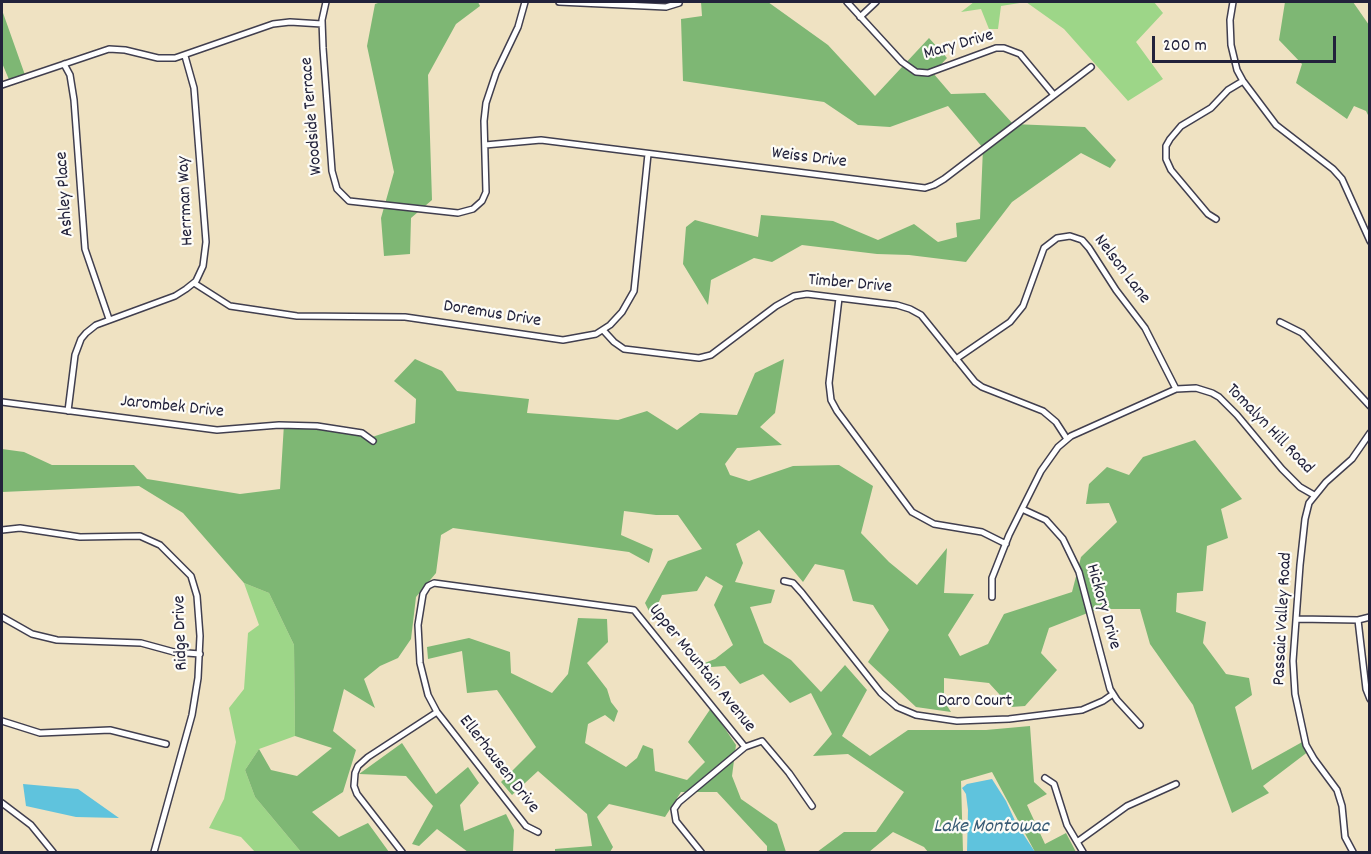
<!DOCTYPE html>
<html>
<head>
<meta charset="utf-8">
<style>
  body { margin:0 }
  #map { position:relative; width:1371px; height:854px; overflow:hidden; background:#efe2c2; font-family:Dekko,sans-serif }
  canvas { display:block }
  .frame { position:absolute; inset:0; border:3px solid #22223b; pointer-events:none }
  .scale { position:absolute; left:1152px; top:36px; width:184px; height:27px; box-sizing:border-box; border:3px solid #22223b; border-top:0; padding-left:8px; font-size:18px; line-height:21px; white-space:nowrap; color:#22223b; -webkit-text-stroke:4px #fdfcf7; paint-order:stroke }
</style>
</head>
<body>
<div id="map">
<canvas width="1371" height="854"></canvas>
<div class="frame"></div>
<div class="scale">200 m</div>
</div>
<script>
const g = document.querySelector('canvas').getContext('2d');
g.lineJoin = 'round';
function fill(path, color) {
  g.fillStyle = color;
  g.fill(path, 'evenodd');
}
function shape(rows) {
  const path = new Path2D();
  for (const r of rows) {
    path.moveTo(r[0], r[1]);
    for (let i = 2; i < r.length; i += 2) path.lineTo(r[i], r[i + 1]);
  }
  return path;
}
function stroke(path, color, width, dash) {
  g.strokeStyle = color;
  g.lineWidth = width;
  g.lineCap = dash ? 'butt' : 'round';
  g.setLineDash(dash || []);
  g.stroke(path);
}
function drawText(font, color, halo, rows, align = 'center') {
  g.font = font + ' Dekko,sans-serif';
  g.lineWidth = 4.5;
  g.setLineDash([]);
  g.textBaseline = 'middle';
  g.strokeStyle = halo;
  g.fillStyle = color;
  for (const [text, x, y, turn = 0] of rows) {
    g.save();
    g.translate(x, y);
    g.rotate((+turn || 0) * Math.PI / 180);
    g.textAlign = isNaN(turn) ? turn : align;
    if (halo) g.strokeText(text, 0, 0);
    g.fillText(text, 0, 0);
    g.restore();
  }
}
fill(shape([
  [974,2,1154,2,1163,13,1136,42,1163,79,1128,101,1064,29,1026,2,1001,6,998,29,989,29,981,9,961,12],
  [244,583,269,593,294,645,295,736,259,749,245,770,255,797,301,852,255,852,241,837,209,828,224,799,236,742,229,708,244,689,248,633,259,625]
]), '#9dd688');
fill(shape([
  [381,2,478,2,480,6,456,24,428,75,432,200,411,218,410,254,384,256,381,218,394,172,367,46,375,4],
  [701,2,768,2,828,45,875,96,929,38,947,58,933,73,951,94,985,93,1013,124,1085,127,1116,160,1110,168,1081,153,1012,202,966,262,909,255,877,254,802,245,772,262,754,258,711,280,708,305,683,264,686,227,695,220,758,237,761,215,833,221,878,240,914,224,938,242,957,237,956,223,980,219,983,148,948,106,890,127,858,125,824,102,683,81,681,19,702,16],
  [1285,2,1353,2,1369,25,1369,117,1366,111,1354,106,1347,119,1296,83,1302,64,1279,40],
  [2,10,25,75,10,82,2,63],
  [415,359,442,371,457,391,529,399,527,413,618,420,647,411,677,430,700,413,737,415,755,373,784,359,775,413,760,427,782,445,737,448,725,464,730,475,749,481,793,466,839,465,873,486,861,533,889,562,917,585,947,548,944,593,974,594,948,635,960,656,988,644,1004,614,1072,592,1081,557,1117,522,1109,503,1086,504,1089,484,1107,467,1129,475,1143,457,1195,440,1242,499,1221,509,1228,538,1207,546,1203,591,1177,593,1176,612,1206,622,1203,643,1226,674,1249,678,1252,695,1235,707,1252,770,1304,741,1309,751,1263,786,1269,793,1232,813,1193,705,1150,644,1140,609,1098,609,1049,628,1041,653,1057,670,1025,706,1011,707,989,683,944,678,944,701,951,712,916,707,868,662,889,630,873,605,853,601,844,570,815,564,803,582,759,530,736,544,743,563,735,582,775,590,771,603,750,607,764,643,791,660,821,692,845,665,867,690,842,736,870,756,908,730,986,730,1030,726,1034,782,1047,794,1027,805,1045,844,1066,833,1076,852,1035,852,992,772,961,781,963,852,928,852,924,847,893,832,869,852,817,852,844,832,876,832,904,792,848,754,813,756,832,734,811,693,790,703,763,674,740,684,725,666,711,667,702,664,715,659,733,645,714,605,723,586,706,576,697,591,662,595,652,617,645,603,668,561,702,549,678,515,656,515,624,511,621,535,653,549,649,563,629,552,453,528,441,535,436,573,416,597,411,639,398,658,380,666,364,679,375,708,344,689,333,731,356,750,343,792,312,812,339,837,368,823,389,852,301,852,255,797,245,770,259,749,271,770,297,776,332,748,295,736,294,645,269,593,244,583,183,513,139,486,2,492,2,449,24,452,52,465,134,465,147,479,240,494,280,489,284,424,354,432,369,438,415,423,416,399,394,381],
  [578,618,607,619,608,642,587,663,607,689,611,702,618,711,614,722,605,715,588,724,585,743,626,767,637,758,643,745,653,749,655,771,687,780,705,762,688,742,711,708,736,745,732,776,741,799,777,824,786,852,767,852,767,846,717,792,681,792,665,817,609,804,597,817,613,847,610,852,555,852,555,849,592,846,587,814,538,771,512,795,501,782,536,747,497,690,467,693,462,651,428,659,427,647,469,638,510,652,511,673,552,693,568,674],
  [402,743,436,794,468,767,479,783,460,805,464,831,506,814,514,830,513,852,468,852,437,829,419,846,412,844,433,806,406,776,359,774]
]), '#7eb774');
fill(shape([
  [992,779,1006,801,1016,823,1035,852,967,852,968,810,966,794,962,788,967,784],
  [23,784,78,789,119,818,76,817,26,806]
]), '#5fc3dd');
const minor = shape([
  [326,2,322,20,323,48,332,171,337,189,349,201,458,213,473,209,482,201,486,192,484,121,486,103,496,73,518,27,525,2],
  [559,2,666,7,679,3],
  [847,2,902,62,916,72,928,73,996,48,1004,48,1020,54,1054,95],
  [1233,2,1230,20,1231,45,1237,70,1243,81,1276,125,1333,169,1342,179,1370,241],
  [860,17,876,2],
  [64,64,70,75,74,100,85,249,109,319],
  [2,85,109,49,125,50,158,58,175,58,273,24,290,22,322,24],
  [485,145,541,140,925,188,934,185,944,179,1091,67],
  [1216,219,1208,214,1171,170,1166,159,1166,146,1170,139,1181,126,1211,108,1228,90,1243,81],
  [194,283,230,306,297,316,405,317,563,340,596,334,610,325,622,312,634,291,648,154],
  [839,298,829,383,831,400,837,411,912,512,934,524,982,532,1006,544],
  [1280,322,1302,333,1370,406],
  [603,330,614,342,624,349,699,358,711,355,776,306,794,296,807,294,897,305,910,309,921,315,975,382,982,387,1043,411,1056,422,1067,439],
  [956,359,1010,322,1023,306,1044,248,1057,238,1070,236,1082,240,1089,248,1116,290,1145,328,1176,389],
  [2,402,217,430,279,425,317,426,362,433,373,441],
  [68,411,75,355,81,339,86,333,96,325,175,296,186,289,196,281,203,266,206,242,194,88,185,56],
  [1022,509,1046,520,1063,539,1079,572,1110,689,1117,700,1140,725],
  [2,530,20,528,80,537,140,536,160,545,191,576,197,596,200,636,198,678,192,715,154,852],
  [784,581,793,583,802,593,881,693,897,707,916,715,957,721,1009,719,1082,710,1103,701,1113,694],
  [992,597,992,578,1009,535,1041,471,1058,447,1071,436,1176,389,1196,388,1212,393,1219,397,1237,415,1282,469,1300,487,1314,495],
  [2,617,32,634,57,640,141,643,174,652,200,654],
  [1297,619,1358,620,1370,617],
  [1358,620,1366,689,1370,699],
  [2,721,40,733,110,730,166,744],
  [1045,778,1054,784,1067,825,1083,852],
  [2,803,31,825,53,852],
  [538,832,526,826,437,712,428,695,420,663,418,625,423,594,428,586,434,583,634,610,745,747,762,741,789,773,812,806],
  [1077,842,1127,806,1176,784],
  [402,852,357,794,354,786,355,773,358,766,368,757,437,712],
  [701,852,676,821,674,809,679,802,745,747],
  [1353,852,1345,837,1342,806,1337,790,1314,759,1306,745,1295,694,1293,661,1300,565,1305,519,1309,503,1326,482,1352,459,1370,433]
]);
stroke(minor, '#413f4f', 8);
stroke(minor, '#fff', 5);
drawText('18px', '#22223b', '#fdfcf7', [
  ["Mary Drive",959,46,-16],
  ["Woodside Terrace",313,116,-95],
  ["Weiss Drive",809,159,7],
  ["Ashley Place",66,194,-94],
  ["Herrman Way",187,201,-93],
  ["Nelson Lane",1121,270,53],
  ["Timber Drive",850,285,5],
  ["Doremus Drive",492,315,9],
  ["Jarombek Drive",172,408,6],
  ["Tomalyn Hill Road",1269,430,46],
  ["Hickory Drive",1102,607,74],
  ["Passaic Valley Road",1284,619,-87],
  ["Ridge Drive",182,633,-92],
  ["Upper Mountain Avenue",701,669,51],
  ["Daro Court",975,703],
  ["Ellerhausen Drive",498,765,52]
]);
drawText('italic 20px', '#375a74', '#fdfcf7', [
  ["Lake Montowac",991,828]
]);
</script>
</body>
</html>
